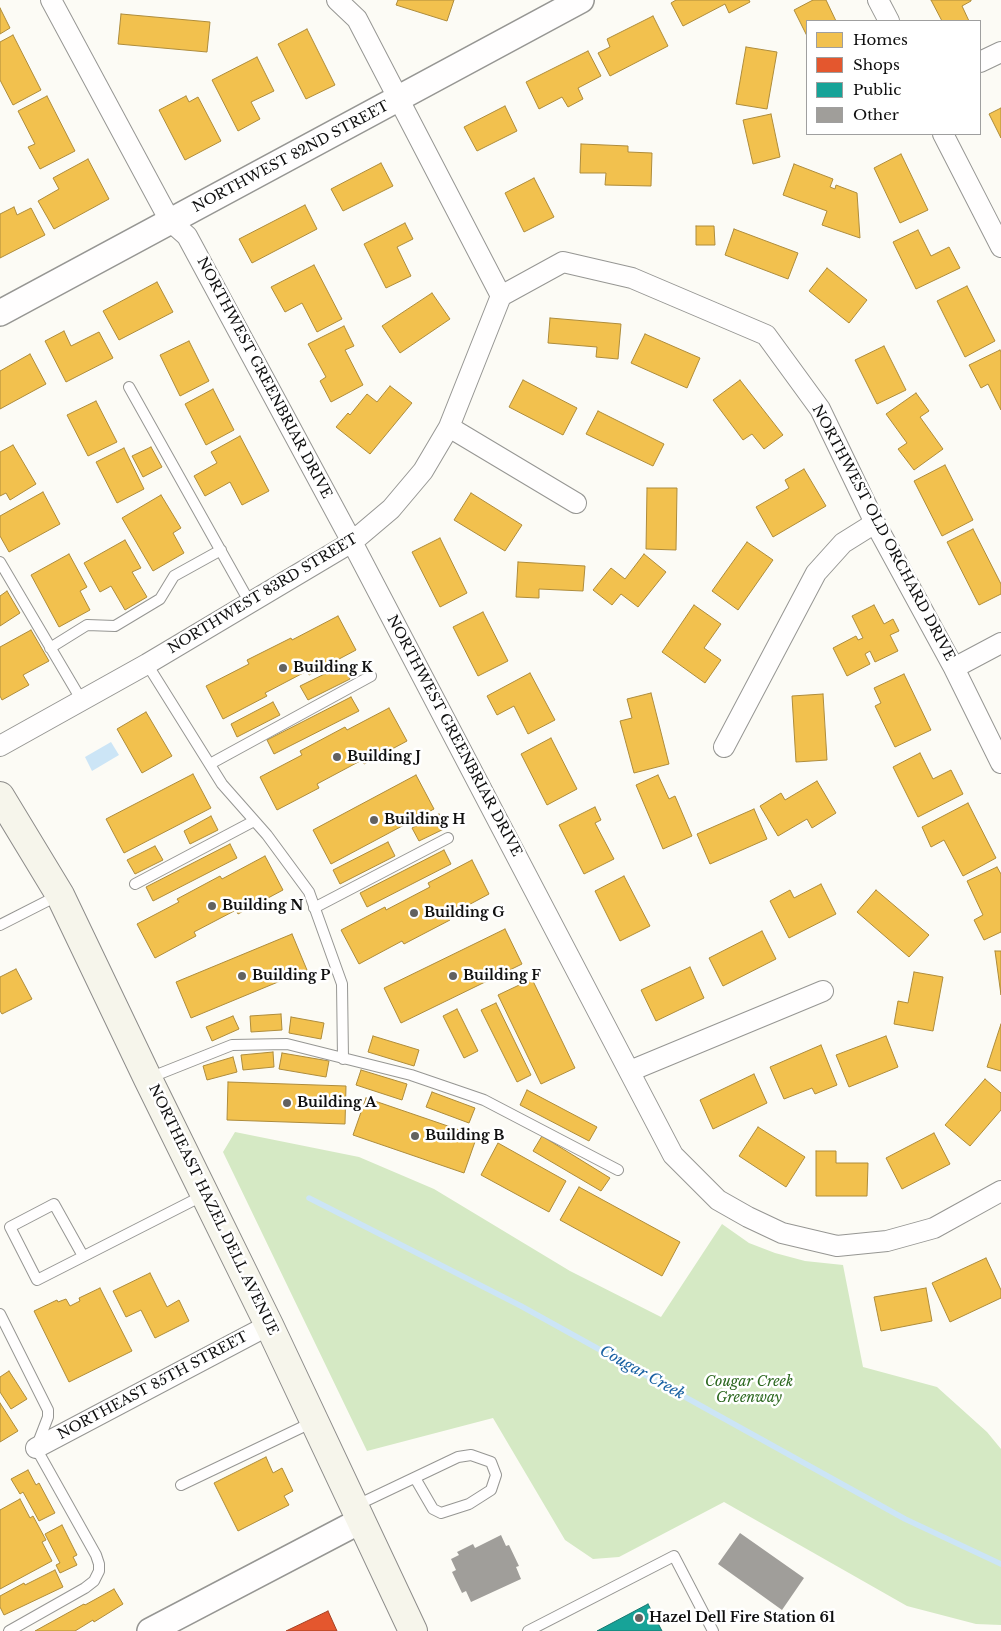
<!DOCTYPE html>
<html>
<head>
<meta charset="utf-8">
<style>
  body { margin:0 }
  #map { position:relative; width:1001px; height:1631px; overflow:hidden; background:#fcfbf5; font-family:"Libre Baskerville",serif }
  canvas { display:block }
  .legend { position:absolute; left:806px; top:20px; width:175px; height:115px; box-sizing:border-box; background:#fff; border:1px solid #9f9f9f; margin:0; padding:6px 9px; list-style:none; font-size:15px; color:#101010 }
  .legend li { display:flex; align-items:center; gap:10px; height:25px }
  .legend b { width:25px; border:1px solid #9f9f9f }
</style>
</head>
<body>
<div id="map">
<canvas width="1001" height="1631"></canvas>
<ul class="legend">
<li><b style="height:14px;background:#f2c14e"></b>Homes</li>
<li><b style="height:14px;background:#e4572e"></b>Shops</li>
<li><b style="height:14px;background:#17a398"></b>Public</li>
<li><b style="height:14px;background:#a09e9a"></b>Other</li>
</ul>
</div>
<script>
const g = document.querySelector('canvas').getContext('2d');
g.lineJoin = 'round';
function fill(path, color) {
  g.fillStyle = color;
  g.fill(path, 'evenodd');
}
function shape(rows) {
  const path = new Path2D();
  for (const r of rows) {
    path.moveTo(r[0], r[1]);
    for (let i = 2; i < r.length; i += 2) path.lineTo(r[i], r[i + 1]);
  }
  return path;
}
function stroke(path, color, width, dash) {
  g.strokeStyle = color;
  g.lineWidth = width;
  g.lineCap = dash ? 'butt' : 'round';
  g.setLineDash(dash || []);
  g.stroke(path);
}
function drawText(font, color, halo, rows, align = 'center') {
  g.font = font + ' "Libre Baskerville",serif';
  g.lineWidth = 5;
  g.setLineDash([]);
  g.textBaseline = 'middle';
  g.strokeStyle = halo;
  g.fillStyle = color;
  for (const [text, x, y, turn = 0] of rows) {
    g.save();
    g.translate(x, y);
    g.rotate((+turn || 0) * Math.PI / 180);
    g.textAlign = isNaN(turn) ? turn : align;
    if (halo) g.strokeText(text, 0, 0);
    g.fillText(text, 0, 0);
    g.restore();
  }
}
fill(shape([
  [235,1132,359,1157,434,1189,570,1271,661,1317,722,1224,749,1243,775,1253,805,1261,843,1265,863,1367,937,1387,987,1432,1001,1449,1001,1625,976,1624,907,1606,724,1502,619,1557,593,1559,565,1540,493,1418,367,1451,223,1152]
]), '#d5e9c4');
fill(shape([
  [111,742,119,755,92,771,85,757]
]), '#cce5f6');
const homes = shape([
  [398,0,454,0,447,21,396,5,398,0],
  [676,0,749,0,750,2,729,13,725,4,683,26,671,3,676,0],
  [813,0,826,0,836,21,807,21,807,36,794,10,813,0],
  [931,0,971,0,971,1,962,6,969,21,942,21,931,0],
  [0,8,10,28,0,34,0,8],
  [121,14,210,22,207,52,118,44,121,14],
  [653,16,668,46,610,76,598,53,610,47,607,39,653,16],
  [307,29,335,85,306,99,278,44,307,29],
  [13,35,41,90,13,105,0,80,0,42,13,35],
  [746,47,777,52,767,109,736,104,746,47],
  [588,51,601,76,578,88,583,99,568,107,562,97,539,109,526,82,588,51],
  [257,57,274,91,251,102,260,119,238,131,212,80,257,57],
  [47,96,75,151,40,169,28,147,35,144,18,111,47,96],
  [186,96,189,102,198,97,221,141,185,160,159,110,186,96],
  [505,106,517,131,477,151,464,127,505,106],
  [1001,108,1001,138,989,114,1001,108],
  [771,114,780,157,753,164,743,120,771,114],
  [581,144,628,146,628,152,652,153,651,186,605,185,606,173,580,173,581,144],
  [901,154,928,210,900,223,874,168,901,154],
  [88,159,109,199,54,229,38,201,59,189,53,178,88,159],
  [381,163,393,186,343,211,331,189,381,163],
  [794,164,833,179,830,187,835,189,836,185,857,193,860,238,822,225,827,211,783,195,794,164],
  [534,178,554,217,524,232,505,193,534,178],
  [305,205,317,229,252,263,239,239,305,205],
  [14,207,17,215,31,208,45,235,0,258,0,214,14,207],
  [405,223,413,239,397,247,411,276,386,288,364,244,405,223],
  [696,226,714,226,715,245,696,245,696,226],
  [734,229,798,253,788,279,725,255,734,229],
  [918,230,931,256,949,247,960,268,916,289,893,242,918,230],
  [314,265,342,319,317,332,302,303,285,312,271,287,314,265],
  [827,268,867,300,849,323,809,291,827,268],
  [157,282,173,312,119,340,103,311,157,282],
  [967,286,995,341,965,357,937,301,967,286],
  [432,293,450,319,400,353,382,326,432,293],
  [550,318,621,324,618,359,596,357,597,347,548,343,550,318],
  [344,326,354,346,345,350,363,385,331,402,320,381,326,377,308,344,344,326],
  [64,331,71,346,99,332,113,358,66,382,45,341,64,331],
  [645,334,700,358,687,388,631,363,645,334],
  [189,341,209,381,180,396,160,355,189,341],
  [884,346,906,390,877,404,855,360,884,346],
  [1000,350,1001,352,1001,410,988,384,981,388,969,365,1000,350],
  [30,354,46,384,0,409,0,371,30,354],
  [523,380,577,408,563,435,509,407,523,380],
  [740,380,783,435,764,449,752,434,743,440,713,400,740,380],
  [390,386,412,403,370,454,336,427,348,413,350,415,367,394,377,402,390,386],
  [213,389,234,430,206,445,185,404,213,389],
  [916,393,929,411,920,417,943,449,914,470,898,449,907,443,886,414,916,393],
  [96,401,117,442,88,456,67,415,96,401],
  [598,411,664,444,653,466,586,434,598,411],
  [240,436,269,491,242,505,230,482,205,496,194,476,217,463,211,452,240,436],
  [13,445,36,484,10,500,6,493,0,496,0,452,13,445],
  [151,447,162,467,143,477,132,456,151,447],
  [124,448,144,489,117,503,96,462,124,448],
  [945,465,973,520,942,536,914,481,945,465],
  [804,469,826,506,773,537,756,507,789,488,785,480,804,469],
  [647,488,677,488,676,550,646,549,647,488],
  [43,492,60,524,9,552,0,536,0,516,43,492],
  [471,493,522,525,505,551,454,520,471,493],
  [161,495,181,528,173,533,184,553,153,571,122,518,161,495],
  [973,529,1001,584,1001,594,979,605,947,542,973,529],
  [440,538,467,593,440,607,412,552,440,538],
  [125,540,141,568,132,572,147,597,125,610,111,586,100,592,84,563,125,540],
  [747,542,773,560,738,610,712,591,747,542],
  [69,554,87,587,80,591,90,610,59,627,31,575,69,554],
  [644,554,666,572,638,607,621,594,612,605,593,590,611,568,625,579,644,554],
  [518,562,585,566,583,591,539,589,539,598,516,597,518,562],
  [7,591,20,613,0,626,0,596,7,591],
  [694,605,721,624,704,648,721,660,705,683,662,652,694,605],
  [874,605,884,624,893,619,899,631,890,635,898,651,875,662,870,651,865,654,870,664,847,676,833,648,856,636,858,640,863,638,852,616,874,605],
  [483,612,508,661,478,676,453,627,483,612],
  [338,616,356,650,309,675,307,671,265,693,267,696,223,719,206,686,249,664,247,660,291,638,292,640,338,616],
  [31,630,49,661,23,675,29,685,2,700,0,696,0,647,31,630],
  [343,665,350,679,308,700,300,686,343,665],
  [530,673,555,720,528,734,514,706,497,715,487,696,530,673],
  [904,674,931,730,895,747,875,706,881,703,874,688,904,674],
  [651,693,669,764,634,773,620,721,632,718,627,699,651,693],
  [823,694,827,760,796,762,792,696,823,694],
  [351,697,359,711,274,754,267,740,351,697],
  [273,702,280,715,237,737,231,724,273,702],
  [389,708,407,741,364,764,362,760,317,784,319,788,277,810,260,777,302,755,300,751,345,727,347,730,389,708],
  [146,712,172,756,142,773,117,729,146,712],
  [551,738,577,789,547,805,521,754,551,738],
  [920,753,933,779,951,770,963,794,918,817,893,767,920,753],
  [193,774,211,808,124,853,106,819,193,774],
  [416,775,434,809,331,864,313,830,416,775],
  [658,775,669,799,675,796,692,836,663,849,636,785,658,775],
  [817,781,836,813,812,828,807,819,778,836,760,806,781,793,785,800,817,781],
  [968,803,996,858,963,876,944,840,931,847,922,827,968,803],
  [595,807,601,820,595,823,614,859,584,874,559,825,595,807],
  [754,809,767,839,710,864,697,834,754,809],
  [439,814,446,828,419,841,412,828,439,814],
  [211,816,218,830,190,844,184,831,211,816],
  [388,842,395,856,340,884,333,870,388,842],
  [230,844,237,858,153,901,146,887,230,844],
  [155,846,163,860,135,874,127,860,155,846],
  [444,850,451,864,367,907,360,893,444,850],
  [265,856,283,890,238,914,236,910,194,932,196,936,155,958,137,924,179,902,177,899,220,876,222,879,265,856],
  [472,860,489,894,448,916,450,920,404,944,402,941,359,964,341,930,385,907,386,910,430,887,428,883,472,860],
  [997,867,1001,874,1001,932,984,940,974,920,983,915,967,881,997,867],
  [624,876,650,926,620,941,595,891,624,876],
  [821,884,836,914,789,938,770,901,790,890,794,898,821,884],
  [876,890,929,935,909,957,857,912,876,890],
  [505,929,522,964,401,1023,384,988,505,929],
  [762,931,776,959,723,986,709,958,762,931],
  [292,934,307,970,191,1018,176,982,292,934],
  [995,951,1001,951,1001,995,995,951],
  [690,967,704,998,656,1021,641,990,690,967],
  [16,969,32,999,2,1014,0,1011,0,977,16,969],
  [914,972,943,977,933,1031,894,1024,898,1001,908,1003,914,972],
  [532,979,575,1068,541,1084,498,995,532,979],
  [496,1003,531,1075,517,1082,481,1010,496,1003],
  [457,1009,478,1051,464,1058,443,1016,457,1009],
  [281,1014,282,1030,251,1032,250,1016,281,1014],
  [233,1016,239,1029,212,1041,206,1027,233,1016],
  [291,1017,324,1023,321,1039,289,1033,291,1017],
  [1001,1024,1001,1071,987,1067,1001,1024],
  [373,1036,419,1050,414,1066,368,1052,373,1036],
  [886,1036,898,1067,849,1087,836,1055,886,1036],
  [821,1045,837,1085,815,1094,812,1088,784,1099,770,1067,821,1045],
  [273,1052,274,1067,243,1070,241,1055,273,1052],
  [282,1053,329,1061,326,1077,279,1069,282,1053],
  [233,1057,237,1072,207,1080,203,1066,233,1057],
  [361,1070,407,1084,402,1100,356,1085,361,1070],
  [754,1074,767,1103,713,1129,700,1100,754,1074],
  [985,1079,1001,1093,1001,1110,970,1146,945,1125,985,1079],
  [228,1082,346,1086,345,1124,227,1120,228,1082],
  [527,1090,597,1127,589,1141,520,1105,527,1090],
  [432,1092,475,1108,469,1123,426,1107,432,1092],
  [366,1098,477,1136,464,1173,353,1135,366,1098],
  [758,1127,805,1157,786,1187,739,1156,758,1127],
  [934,1133,950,1164,902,1189,886,1158,934,1133],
  [542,1136,610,1178,601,1191,533,1151,542,1136],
  [498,1143,566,1181,549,1212,481,1175,498,1143],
  [816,1151,836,1151,836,1163,868,1163,867,1196,816,1196,816,1151],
  [579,1187,680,1242,662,1276,560,1220,579,1187],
  [986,1258,1001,1290,1001,1298,950,1322,932,1283,986,1258],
  [150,1273,167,1307,179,1300,189,1321,155,1338,141,1310,126,1317,113,1291,150,1273],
  [100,1288,132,1351,69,1382,34,1311,57,1300,58,1302,66,1299,70,1306,80,1301,79,1298,100,1288],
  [926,1288,932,1321,881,1331,874,1297,926,1288],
  [9,1371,27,1399,11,1409,0,1392,0,1377,9,1371],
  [0,1403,18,1431,0,1442,0,1403],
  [266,1457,273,1473,282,1468,293,1491,284,1496,289,1505,238,1531,214,1483,266,1457],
  [28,1470,36,1485,39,1483,55,1513,39,1521,23,1492,20,1494,11,1479,28,1470],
  [20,1499,30,1518,33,1516,46,1540,42,1542,52,1561,0,1589,0,1510,20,1499],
  [62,1525,77,1555,73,1557,77,1565,60,1573,56,1565,60,1563,45,1534,62,1525],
  [55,1570,63,1587,4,1615,0,1607,0,1596,24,1583,25,1585,55,1570],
  [114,1589,123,1604,94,1622,93,1620,75,1631,35,1631,84,1604,85,1605,114,1589]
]);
fill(homes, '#f2c14e');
stroke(homes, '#ae8c3b', 1);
const shops = shape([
  [328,1611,337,1631,286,1631,328,1611]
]);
fill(shops, '#e4572e');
stroke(shops, '#a44225', 1);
const public = shape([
  [648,1604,662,1631,597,1631,648,1604]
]);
fill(public, '#17a398');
stroke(public, '#15776f', 1);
stroke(shape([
  [309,1198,521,1306,905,1519,1001,1564]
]), '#cce5f6', 5.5);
fill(shape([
  [740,1533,804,1578,782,1610,718,1564],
  [501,1535,506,1546,509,1545,519,1566,516,1567,521,1579,471,1602,466,1591,462,1593,452,1572,456,1570,451,1559,459,1555,457,1552,473,1544,475,1548]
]), '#a09e9a');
const service = shape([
  [129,387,250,603],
  [0,562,82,701],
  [50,648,87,625,115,626,160,599,174,576,221,550],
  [147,664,222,784,267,835,309,892,342,984,343,1059],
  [210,764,371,676],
  [135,884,254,821],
  [314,908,448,838],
  [0,925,59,895],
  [149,1078,232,1045,287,1044,411,1075,484,1100,618,1170],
  [83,1256,54,1204,10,1227,37,1280,204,1195],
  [0,1314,48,1410,48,1417,36,1448,96,1555,99,1564,99,1571,94,1581,85,1588,9,1631],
  [181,1485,313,1422],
  [355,1506,458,1457,471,1455,491,1462,496,1475,491,1490,469,1504,441,1513,433,1509,415,1478],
  [528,1631,674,1556,713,1631]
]);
const minor = shape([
  [51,0,170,221,187,236,352,542,673,1155,718,1200,748,1217,782,1233,837,1246,887,1241,934,1228,1001,1191],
  [337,0,357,19,501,296,563,262,632,278,766,335,820,409,875,523,954,668,1001,763],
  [878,0,889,21],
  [980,62,1001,52],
  [943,134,1001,247],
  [449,427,576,503],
  [954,668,1001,643],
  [0,746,147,664,352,542,391,509,423,471,449,427,501,296],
  [724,747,816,573,843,543,875,523],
  [630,1071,823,991],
  [36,1448,269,1325]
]);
const tertiary = shape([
  [0,313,581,0],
  [150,1631,360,1521]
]);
const secondary = shape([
  [0,796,60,895,148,1079,269,1325,413,1631]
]);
stroke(service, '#969693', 12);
stroke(minor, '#969693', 22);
stroke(tertiary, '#969693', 28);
stroke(secondary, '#8d8c8a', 30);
stroke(service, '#fffefe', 10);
stroke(minor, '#fffefe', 20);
stroke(tertiary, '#fffefe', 25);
stroke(secondary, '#f6f5eb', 28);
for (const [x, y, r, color] of [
  [283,668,5,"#636260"],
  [337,757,5,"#636260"],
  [374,820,5,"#636260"],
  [212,906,5,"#636260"],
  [414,913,5,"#636260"],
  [242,976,5,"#636260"],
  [453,976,5,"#636260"],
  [287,1103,5,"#636260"],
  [415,1136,5,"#636260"],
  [639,1618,5,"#636260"]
]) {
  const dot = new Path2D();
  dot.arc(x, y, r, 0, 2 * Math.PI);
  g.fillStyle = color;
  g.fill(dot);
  stroke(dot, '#fff', 2);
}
drawText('14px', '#101010', '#fff', [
  ["NORTHWEST 82ND STREET",291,157,-28],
  ["NORTHWEST GREENBRIAR DRIVE",264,378,62],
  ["NORTHWEST OLD ORCHARD DRIVE",883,533,62],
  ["NORTHWEST 83RD STREET",263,594,-31],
  ["NORTHWEST GREENBRIAR DRIVE",454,736,62],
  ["NORTHEAST HAZEL DELL AVENUE",213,1210,64],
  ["NORTHEAST 85TH STREET",153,1386,-28]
]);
drawText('bold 14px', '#101010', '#fff', [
  ["Building K",293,668],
  ["Building J",347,757],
  ["Building H",384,820],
  ["Building N",222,906],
  ["Building G",424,913],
  ["Building P",252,976],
  ["Building F",463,976],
  ["Building A",297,1103],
  ["Building B",425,1136],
  ["Hazel Dell Fire Station 61",649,1618]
], 'left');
drawText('italic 14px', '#2c681f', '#fff', [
  ["Cougar Creek",749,1382],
  ["Greenway",749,1398]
]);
drawText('italic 15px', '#1861a2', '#fff', [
  ["Cougar Creek",642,1373,29]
]);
</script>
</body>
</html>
